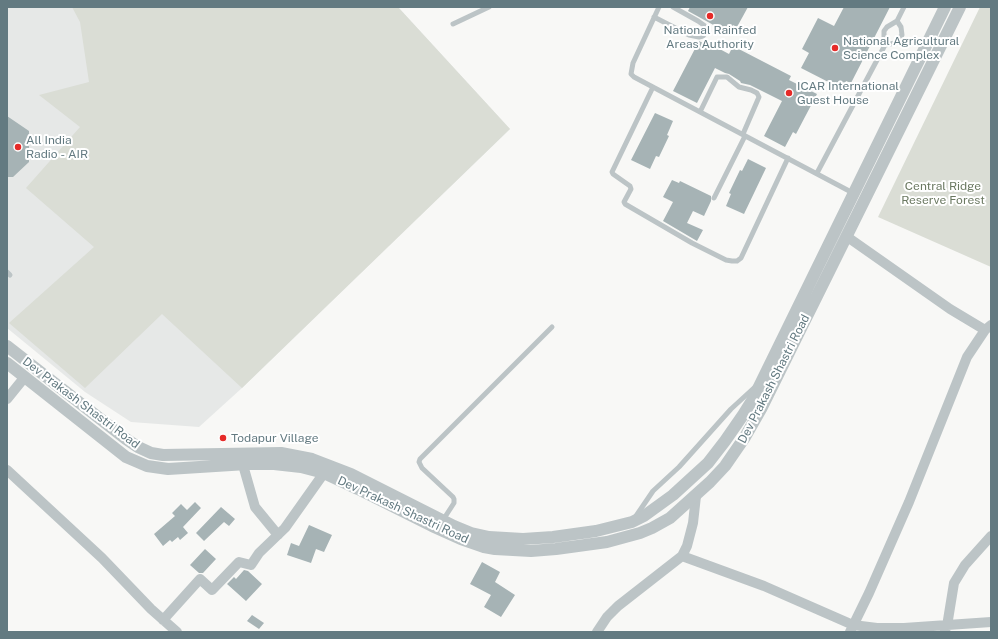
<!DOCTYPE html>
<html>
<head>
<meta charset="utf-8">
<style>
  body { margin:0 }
  #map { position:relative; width:998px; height:639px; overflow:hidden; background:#f8f8f6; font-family:"Public Sans",sans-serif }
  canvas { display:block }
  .frame { position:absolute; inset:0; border:8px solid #637a81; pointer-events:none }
</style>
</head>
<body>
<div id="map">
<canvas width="998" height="639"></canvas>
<div class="frame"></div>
</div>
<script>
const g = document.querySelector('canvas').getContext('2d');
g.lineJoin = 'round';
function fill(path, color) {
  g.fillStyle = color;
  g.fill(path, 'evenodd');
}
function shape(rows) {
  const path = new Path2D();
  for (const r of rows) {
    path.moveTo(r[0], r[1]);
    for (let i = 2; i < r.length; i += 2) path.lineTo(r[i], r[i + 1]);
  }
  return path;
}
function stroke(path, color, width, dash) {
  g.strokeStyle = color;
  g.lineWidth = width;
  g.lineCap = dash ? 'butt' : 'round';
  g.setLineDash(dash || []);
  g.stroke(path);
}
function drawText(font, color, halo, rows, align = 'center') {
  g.font = font + ' "Public Sans",sans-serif';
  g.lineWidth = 4;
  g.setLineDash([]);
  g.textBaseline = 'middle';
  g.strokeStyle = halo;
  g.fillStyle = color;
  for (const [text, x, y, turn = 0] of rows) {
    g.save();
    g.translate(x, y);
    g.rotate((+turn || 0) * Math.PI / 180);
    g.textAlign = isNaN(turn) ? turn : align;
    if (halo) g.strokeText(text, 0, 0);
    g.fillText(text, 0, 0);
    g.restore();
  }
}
fill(shape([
  [7,7,398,7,510,129,242,388,199,427,131,422,85,392,7,328]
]), '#e6e8e7');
fill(shape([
  [72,7,398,7,510,129,242,388,162,314,85,388,9,323,94,247,26,188,80,127,39,95,89,82,80,22],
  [980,7,991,7,991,267,878,217]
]), '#daddd5');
fill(shape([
  [690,7,748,7,737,27,733,25,728,33,688,11],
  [844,7,890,7,851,83,846,81,842,89,801,68,809,53,802,49,818,18,834,26],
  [699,41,713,48,714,46,729,54,733,46,791,76,789,80,817,94,796,134,793,132,785,147,764,136,782,101,750,85,741,83,740,81,729,74,725,73,715,68,697,103,673,91],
  [655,113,673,121,667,135,669,136,659,157,656,156,650,169,631,160],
  [7,116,29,131,29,162,13,177,7,177],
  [748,159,766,168,744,214,726,206,731,194,729,193,740,170,742,171],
  [672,180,679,183,680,181,711,196,711,201,704,216,693,211,687,223,703,230,697,241,663,221,673,202,663,197],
  [195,502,201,508,183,527,188,533,180,540,178,537,172,542,170,540,163,546,154,534,175,516,172,513,181,504,187,510],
  [221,507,235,519,229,526,224,522,204,541,196,533],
  [309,525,332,535,324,552,316,549,311,563,287,555,291,543,299,546],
  [205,549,216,559,203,573,199,573,190,565],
  [482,562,500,572,495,582,515,595,501,617,484,607,491,595,470,584],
  [244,570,248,571,262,584,246,601,227,584,234,577,236,579],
  [252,615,264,623,259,629,247,621]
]), '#a6b3b5');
stroke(shape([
  [659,7,633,63,631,74,634,77,853,193],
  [654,17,689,35,699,37,703,36,706,32,705,26,698,21,673,7],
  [453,24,489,7],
  [885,45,895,43,902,35,901,27,897,21],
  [653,87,612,172,613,174,630,186,631,189,624,202,625,204,692,243,726,260,732,261,737,261,741,258,788,158],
  [700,112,717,77,727,77,739,87,751,90,757,93,759,97,743,134],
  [817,173,885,45,884,40,884,31,887,27,897,21,904,7],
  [714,198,745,136],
  [7,272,10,275],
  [636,516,653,491,679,467,731,409,755,387],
  [443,520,454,503,454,499,453,497,422,468,419,462,420,459,552,327]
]), '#bcc4c6', 5);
stroke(shape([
  [846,236,950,309,985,330,991,325],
  [7,399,24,378],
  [243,465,255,507,278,535],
  [7,470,102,558,151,609,177,632],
  [682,556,764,586,853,625,877,628,904,628,991,622],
  [163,620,200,579,212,590,239,562,251,565,259,553,285,528,324,473],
  [945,630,947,626,954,583,965,565,991,536],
  [597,632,607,617,618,606,682,556,687,546,693,523,696,496],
  [850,632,869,593,909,502,967,357,985,330]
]), '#bcc4c6', 10);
stroke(shape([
  [7,346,126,439,138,447,151,453,163,455,281,453,312,459,351,474,454,526,471,533,489,537,523,539,553,537,596,531,632,522,644,516,673,495,708,463,725,441,743,415,753,399,945,7],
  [7,363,126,457,147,466,168,469,247,464,274,464,301,467,324,473,358,489,432,526,461,539,484,547,495,549,531,551,556,549,607,542,640,533,652,528,670,518,710,482,725,466,745,437,761,409,960,7]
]), '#bcc4c6', 12);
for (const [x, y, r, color] of [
  [710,16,4,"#e62a28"],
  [835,48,4,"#e62a28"],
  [789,93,4,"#e62a28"],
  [18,147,4,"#e62a28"],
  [223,438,4,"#e62a28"]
]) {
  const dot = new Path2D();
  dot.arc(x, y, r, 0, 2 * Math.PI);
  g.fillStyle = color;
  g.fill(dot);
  stroke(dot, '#fff', 1.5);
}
drawText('12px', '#637a81', '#fff', [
  ["National Rainfed",710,30,"center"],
  ["Areas Authority",710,44,"center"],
  ["National Agricultural",843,41],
  ["Science Complex",843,55],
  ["ICAR International",797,86],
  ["Guest House",797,100],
  ["All India",26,140],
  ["Radio - AIR",26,154],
  ["Todapur Village",231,438]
], 'left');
drawText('12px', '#6b7962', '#fff', [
  ["Central Ridge",943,186],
  ["Reserve Forest",943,200]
]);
drawText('12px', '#637a81', '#fff', [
  ["Dev Prakash Shastri Road",774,379,-63],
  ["Dev Prakash Shastri Road",81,403,37],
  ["Dev Prakash Shastri Road",403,510,25]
]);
</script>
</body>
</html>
